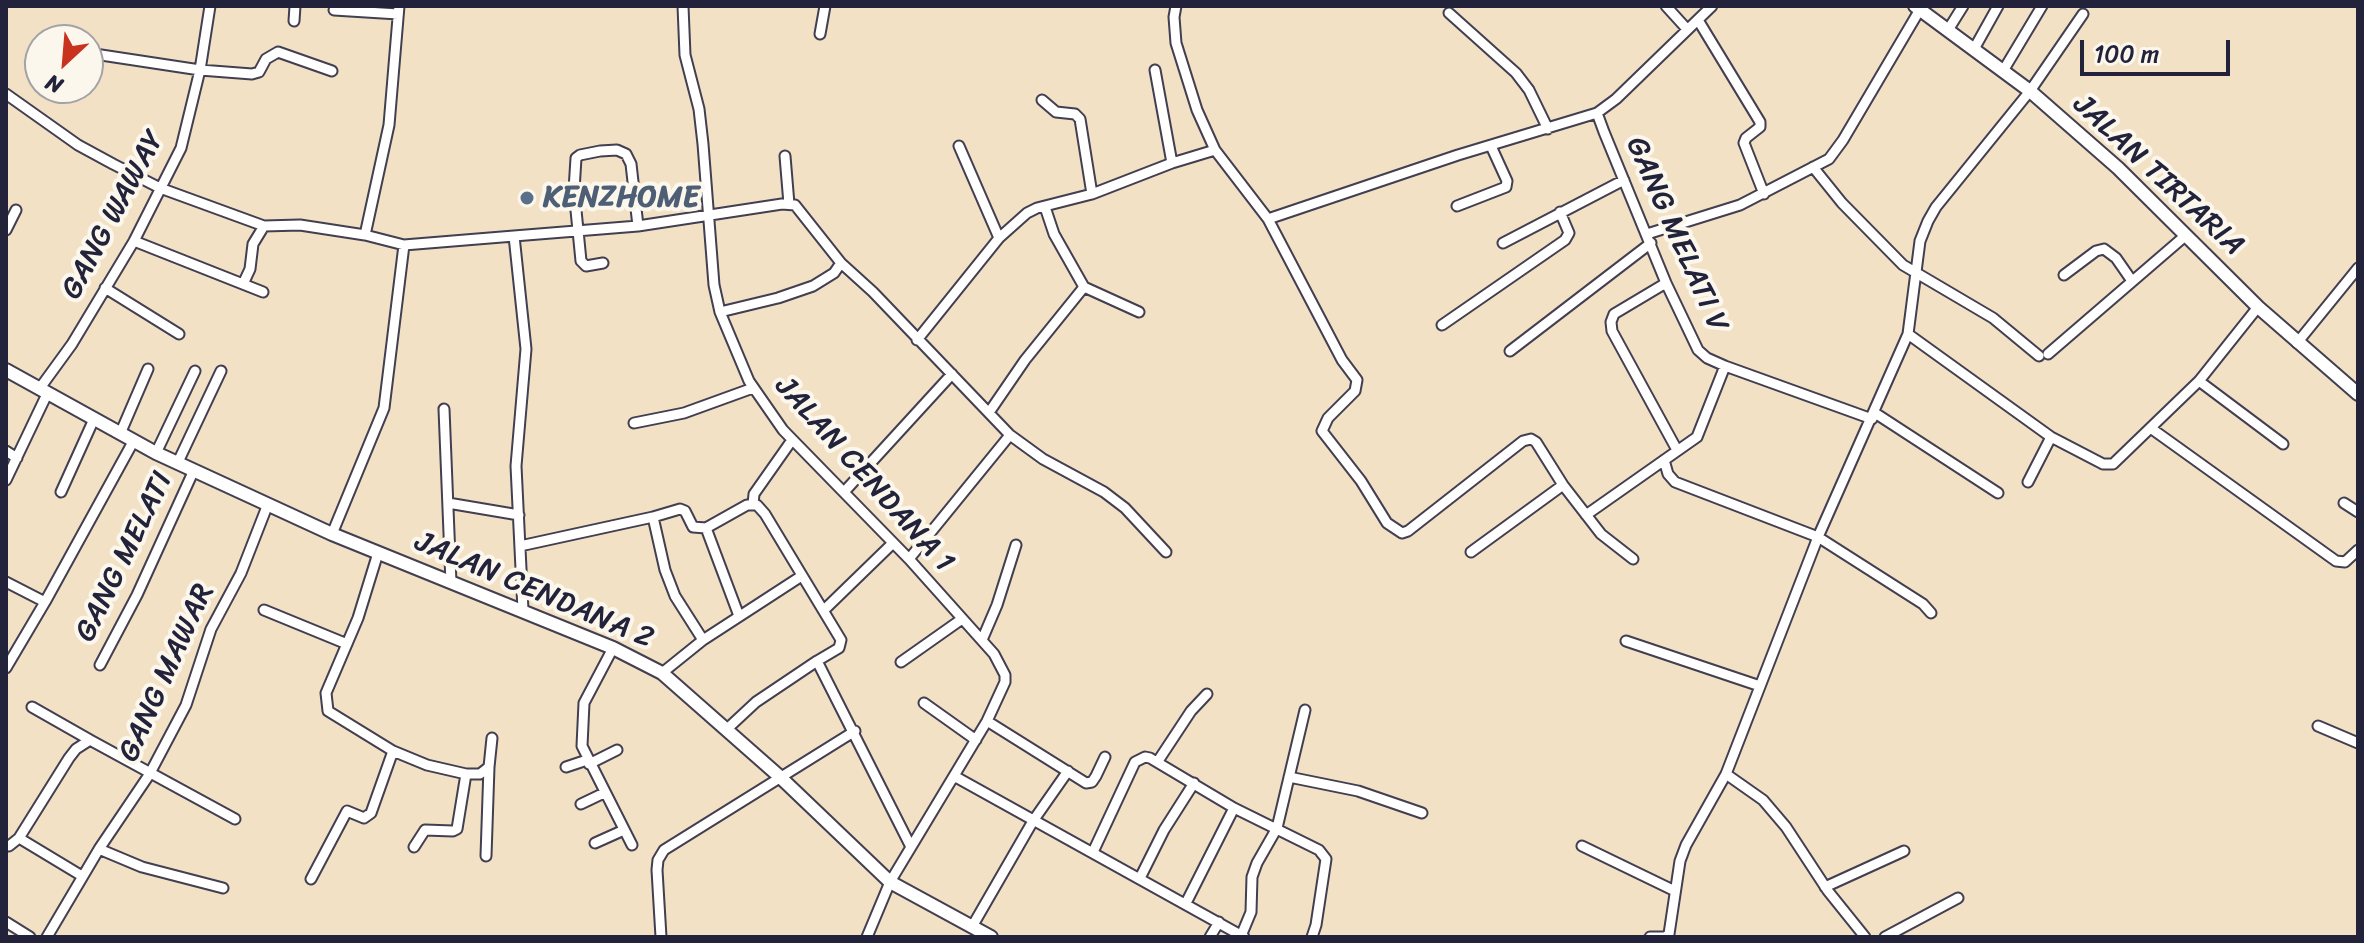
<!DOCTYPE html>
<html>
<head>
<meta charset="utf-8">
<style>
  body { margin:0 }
  #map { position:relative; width:2364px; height:943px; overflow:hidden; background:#f3e1c6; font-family:Sriracha,sans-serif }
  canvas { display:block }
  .frame { position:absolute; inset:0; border:8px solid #22223b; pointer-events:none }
  .north { position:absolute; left:24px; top:24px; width:80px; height:80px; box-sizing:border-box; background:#fbf7ec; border:2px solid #a4a2a5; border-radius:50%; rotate:206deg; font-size:22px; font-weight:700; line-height:32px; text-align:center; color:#22223b }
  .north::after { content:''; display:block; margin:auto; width:28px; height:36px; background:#c8321e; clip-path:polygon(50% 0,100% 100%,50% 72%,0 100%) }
  .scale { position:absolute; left:2080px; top:40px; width:150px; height:36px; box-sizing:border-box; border:4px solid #22223b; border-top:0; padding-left:10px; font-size:24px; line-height:28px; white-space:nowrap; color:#22223b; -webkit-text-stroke:6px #fbf7ec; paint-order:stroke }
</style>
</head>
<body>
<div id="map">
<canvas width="2364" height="943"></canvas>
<div class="frame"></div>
<div class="north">N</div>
<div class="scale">100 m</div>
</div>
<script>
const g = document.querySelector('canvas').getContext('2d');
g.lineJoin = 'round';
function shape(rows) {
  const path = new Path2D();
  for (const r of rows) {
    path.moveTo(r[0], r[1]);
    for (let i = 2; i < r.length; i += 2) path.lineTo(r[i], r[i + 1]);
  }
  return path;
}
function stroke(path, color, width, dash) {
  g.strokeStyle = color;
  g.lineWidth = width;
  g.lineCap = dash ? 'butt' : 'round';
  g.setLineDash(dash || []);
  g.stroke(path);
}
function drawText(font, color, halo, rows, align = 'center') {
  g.font = font + ' Sriracha,sans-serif';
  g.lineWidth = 8;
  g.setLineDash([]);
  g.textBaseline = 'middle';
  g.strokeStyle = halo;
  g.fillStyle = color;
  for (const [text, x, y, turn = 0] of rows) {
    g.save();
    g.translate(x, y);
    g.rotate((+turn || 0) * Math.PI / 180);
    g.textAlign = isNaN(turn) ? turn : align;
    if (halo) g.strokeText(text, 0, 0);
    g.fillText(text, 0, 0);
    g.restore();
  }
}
const street = shape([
  [683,6,685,55,699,109,703,144,714,285,720,312,749,381,783,430,909,559,994,654,1005,675,1005,682,987,721,890,882,867,937],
  [1176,6,1174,17,1176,43,1197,110,1215,150,1268,219,1342,360,1357,380,1355,391,1328,418,1322,431,1361,481,1387,523,1402,533,1408,531,1523,441,1531,439,1536,442,1563,485,1601,534,1633,559],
  [1666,6,1686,28],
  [1712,6,1616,99,1597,113,1604,132,1666,283,1698,350,1707,358,1725,366,1872,419],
  [334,10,398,14],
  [1449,13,1516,73,1529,90,1548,129],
  [1698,20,1760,122,1760,127,1746,138,1744,143,1764,194],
  [294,21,295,6],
  [1948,30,1963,6],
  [820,34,825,6],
  [1974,49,1998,6],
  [88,53,200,70,252,74,259,72,266,59,278,52,332,71],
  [1155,70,1172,163],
  [2003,71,2042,6],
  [6,94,78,145,113,164,160,188,264,226],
  [1042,100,1056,112,1075,114,1080,119,1092,194],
  [959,146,999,238],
  [785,156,789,204],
  [1813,167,1842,203,1903,265,1993,318,2039,356],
  [1457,206,1506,187,1507,181,1491,146],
  [1045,207,1054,234,1084,287,1139,312],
  [1268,219,1458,155,1597,113],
  [6,230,16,210],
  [1647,234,1740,205,1829,159,1843,140,1922,6],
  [365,235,389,125,399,6],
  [514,236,638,226,782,204,795,205,841,263,873,292,1010,435,909,559],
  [134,241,263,292],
  [1503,243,1624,180],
  [603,263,586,266,581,261,574,190,576,158,580,155,600,151,617,150,626,154,631,164,638,226],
  [2064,275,2096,251,2104,249,2116,258,2132,281],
  [1666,283,1614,314,1611,322,1612,331,1677,450],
  [243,284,250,269,253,244,264,226,300,225,365,235,404,245,514,236,526,349,516,466,523,610],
  [105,288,179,334],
  [720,312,778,298,813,286,834,273,841,263],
  [1442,325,1565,240,1569,233,1560,212],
  [1908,334,2051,437,2103,464,2113,464,2199,381,2258,307],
  [917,340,999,238,1027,213,1037,208,1092,194,1172,163,1215,150],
  [2297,343,2358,268],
  [1510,351,1651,243],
  [2048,354,2185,236],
  [2199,381,2283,444],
  [40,388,72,344,134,241,181,148,200,70,210,6],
  [444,409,451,583],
  [990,411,1025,360,1084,287],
  [1875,413,1998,493],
  [634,423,684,413,753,388],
  [2152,429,2336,561,2345,562,2358,550],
  [120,434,148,369],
  [1010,435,1043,459,1104,492,1125,508,1166,552],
  [6,451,17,458],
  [156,453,195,371],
  [1664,460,1668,474,1675,482,1818,537,1923,604,1931,613],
  [178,462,221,371],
  [6,480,48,392],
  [2028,482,2051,437],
  [61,492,94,419],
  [844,492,952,374],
  [448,503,519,515],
  [2344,503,2358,512],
  [753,504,754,494,792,440],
  [1586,515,1697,437,1725,366],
  [706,528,747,505,757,505,765,514,841,640,839,648,817,661,911,847],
  [332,534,384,408,404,245],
  [520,546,653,517],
  [1471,552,1563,485],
  [378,553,358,618,326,693,328,711,393,751,427,765,466,774,480,774,489,767,492,738],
  [6,582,45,602],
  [264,610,347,644],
  [824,610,893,543],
  [703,640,675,596,665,570,653,517,680,509,685,511,693,527,706,528,739,616],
  [982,640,997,605,1016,545],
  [1626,641,1760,686],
  [613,648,584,703,582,746,632,845],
  [901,662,962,619],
  [100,665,137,595,194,470],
  [6,668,45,602,133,442],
  [662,673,703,640,800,577],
  [924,703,976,740],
  [32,707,90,740],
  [987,721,1086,783,1092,782,1096,776,1105,757],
  [2318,726,2358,743],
  [727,729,756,702,817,661],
  [1158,761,1191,711,1207,694],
  [589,764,617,750],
  [566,767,587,760],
  [954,776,1244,937],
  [1289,777,1358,791,1422,813],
  [581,804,604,793],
  [19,838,82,876],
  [595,843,624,830],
  [6,845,9,846,19,838,69,758,76,749,90,740,235,819],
  [1582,846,1675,891],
  [414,847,425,830,453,831,457,829,466,774],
  [99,849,142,867,223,888],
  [1093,852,1135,762,1145,757,1150,758,1234,808,1319,850,1326,859,1316,925,1312,937],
  [486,856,489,767],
  [1140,878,1164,830,1194,783],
  [311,879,347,811,364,818,371,813,393,751],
  [1825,887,1904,851],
  [1186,903,1234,808],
  [6,922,30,937],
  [973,925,1033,821,1068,771],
  [1241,936,1251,912,1252,877,1257,863,1277,828,1305,710],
  [47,937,99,849,149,775,186,705,211,629,241,573,268,504],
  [661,937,657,870,658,860,664,850,855,731],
  [1210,937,1219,922],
  [1650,937,1665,937,1669,934,1680,861,1686,845,1726,774],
  [1865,937,1828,891,1786,827,1763,800,1726,774,1818,537,1908,334,1920,241,1928,221,1936,207,2030,91,2083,14],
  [1885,937,1958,898]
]);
const secondary = shape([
  [1915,6,2030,91,2118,168,2258,307,2358,394],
  [6,370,156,453,332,534,613,648,662,673,779,776,890,882,991,937]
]);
stroke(street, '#413f50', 13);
stroke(secondary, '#413f50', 16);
stroke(street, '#fff', 9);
stroke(secondary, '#fff', 12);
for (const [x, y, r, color] of [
  [527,198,8,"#5c6f8a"]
]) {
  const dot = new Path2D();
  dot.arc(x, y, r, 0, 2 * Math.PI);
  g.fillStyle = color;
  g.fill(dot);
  stroke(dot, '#fbf7ec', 3);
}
drawText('30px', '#22223b', '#fbf7ec', [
  ["JALAN TIRTARIA",2158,176,43],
  ["GANG WAWAY",114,215,-62],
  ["GANG MELATI V",1676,235,66],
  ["JALAN CENDANA 1",864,475,48],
  ["GANG MELATI",125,557,-64],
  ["JALAN CENDANA 2",534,591,23],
  ["GANG MAWAR",167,673,-66]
]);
drawText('bold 30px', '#4e5e75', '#fbf7ec', [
  ["KENZHOME",543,198]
], 'left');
</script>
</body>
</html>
